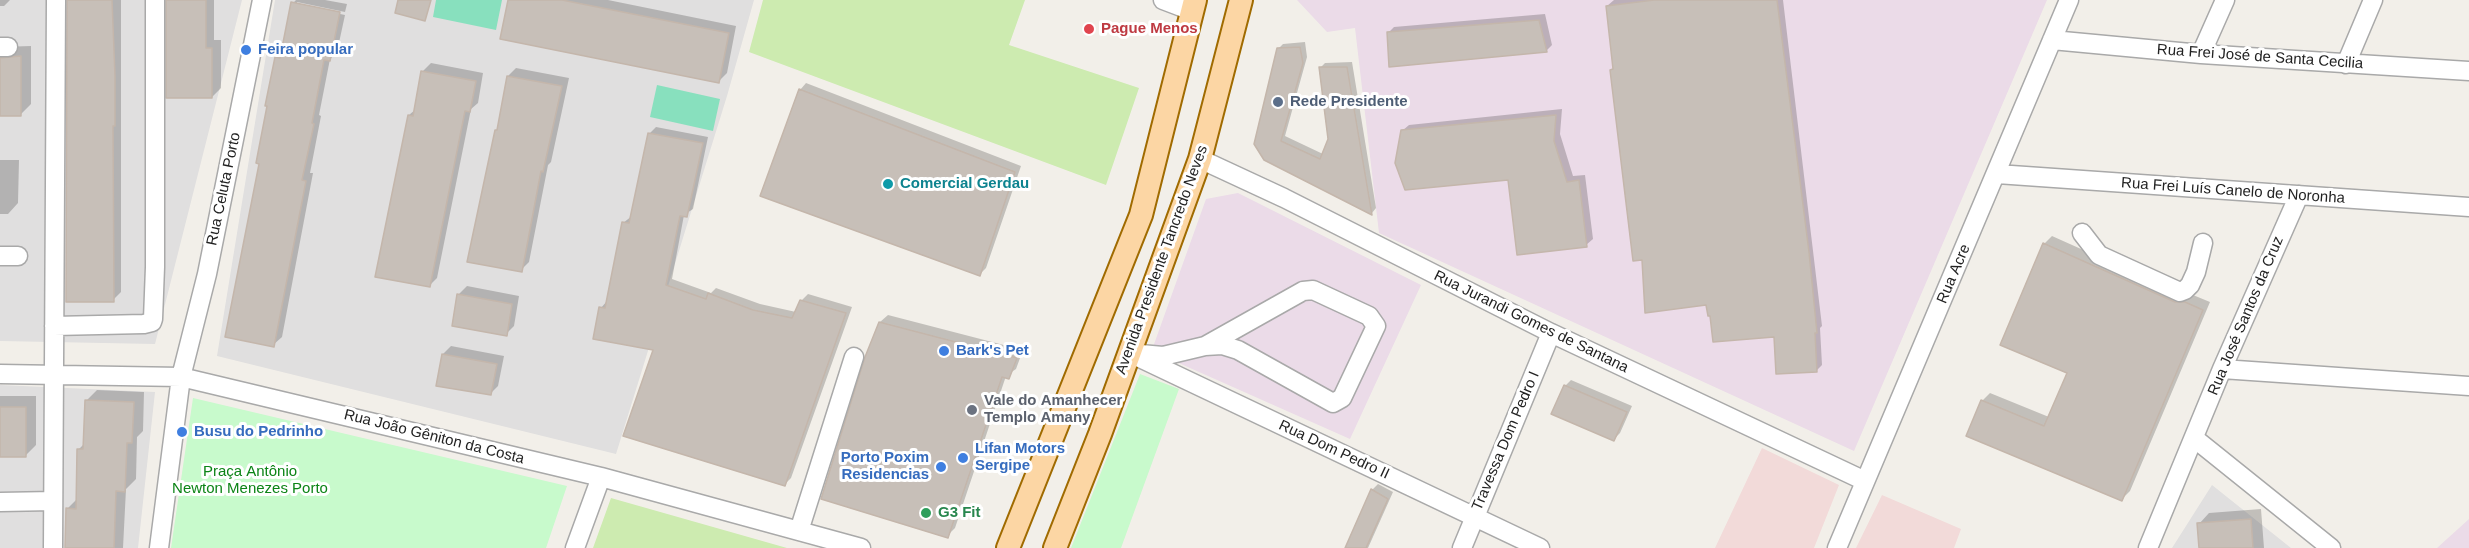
<!DOCTYPE html>
<html>
<head>
<meta charset="utf-8">
<style>
  body { margin:0 }
  canvas { display:block; background:#f2efe9 }
</style>
</head>
<body>
<canvas width="2469" height="548"></canvas>
<script>
const g = document.querySelector('canvas').getContext('2d');
g.lineJoin = 'round';
function fill(path, color) {
  g.fillStyle = color;
  g.fill(path, 'evenodd');
}
function shape(rows) {
  const path = new Path2D();
  for (const r of rows) {
    path.moveTo(r[0], r[1]);
    for (let i = 2; i < r.length; i += 2) path.lineTo(r[i], r[i + 1]);
  }
  return path;
}
function stroke(path, color, width, dash) {
  g.strokeStyle = color;
  g.lineWidth = width;
  g.lineCap = dash ? 'butt' : 'round';
  g.setLineDash(dash || []);
  g.stroke(path);
}
function drawText(font, color, halo, rows, align = 'center') {
  g.font = font + ' Arial,sans-serif';
  g.lineWidth = 6;
  g.setLineDash([]);
  g.textBaseline = 'middle';
  g.strokeStyle = halo;
  g.fillStyle = color;
  for (const [text, x, y, turn = 0] of rows) {
    g.save();
    g.translate(x, y);
    g.rotate((+turn || 0) * Math.PI / 180);
    g.textAlign = isNaN(turn) ? turn : align;
    if (halo) g.strokeText(text, 0, 0);
    g.fillText(text, 0, 0);
    g.restore();
  }
}
fill(shape([
  [0,0,242,0,155,344,0,341],
  [275,0,754,0,727,96,616,454,217,356],
  [0,385,155,392,138,548,0,548],
  [2212,485,2291,548,2172,548]
]), '#e0dfdf');
fill(shape([
  [1762,448,1839,485,1814,548,1715,548],
  [1882,495,1961,529,1954,548,1856,548]
]), '#f2dad9');
fill(shape([
  [1297,0,2047,0,1854,451,1379,233,1355,28,1327,32],
  [1238,193,1421,285,1350,439,1163,356,1153,347,1206,199],
  [2469,519,2469,548,2437,548]
]), '#ebdbe8');
fill(shape([
  [763,0,1025,0,1009,45,1139,88,1106,185,749,52],
  [611,498,787,548,593,548]
]), '#cdebb0');
fill(shape([
  [1140,374,1179,389,1121,548,1071,548],
  [193,398,567,486,546,548,171,548]
]), '#c8facc');
fill(shape([
  [436,0,502,0,496,30,433,17],
  [657,85,720,99,713,131,650,117]
]), '#88e0be');
fill(shape([
  [0,0,10,0,4,6,0,6],
  [69,0,121,0,121,292,113,300],
  [168,0,214,0,214,40,221,40,221,88,212,97],
  [296,0,325,0,347,4,345,12,297,2,297,5,345,15,337,52,330,59,319,115,321,116,310,173,313,173,282,337,273,345,261,162,276,57,283,50,293,3],
  [509,0,608,0,736,26,727,73,719,81],
  [1614,0,1783,0,1822,326,1820,328,1822,365,1816,371,1776,335,1712,314,1707,303,1643,258,1611,70,1615,67,1607,6],
  [1545,14,1552,45,1546,51,1388,33,1394,27],
  [1305,42,1307,57,1285,136,1323,154,1329,139,1320,68,1325,63,1352,62,1376,208,1372,213,1265,159,1278,49,1283,44],
  [31,46,31,104,20,115,0,115,0,47],
  [431,63,483,73,478,103,471,109,437,278,429,286,409,115,416,109,423,71],
  [516,68,569,78,551,162,548,165,529,262,521,270,496,131,499,127,508,76],
  [806,83,1021,166,986,268,980,274,800,90],
  [1562,109,1560,134,1573,176,1585,175,1593,239,1586,245,1510,178,1402,131,1409,125],
  [656,127,708,137,693,209,684,215,672,279,711,293,716,288,760,304,796,312,801,301,808,294,852,307,791,478,784,485,655,349,601,308,607,301,623,223,632,216,649,134],
  [0,160,19,160,18,203,8,214,0,214],
  [2052,236,2184,295,2193,295,2210,302,2130,491,2122,499,1982,401,1990,393,2049,417,2069,372,2044,244],
  [467,286,519,296,514,326,506,334,459,294],
  [888,315,1023,350,1016,369,1006,376,955,528,947,536,880,322],
  [451,346,504,356,498,386,490,394,443,354],
  [1571,380,1632,406,1620,433,1614,439,1565,386],
  [97,390,144,392,143,431,137,437,136,479,126,489,123,548,66,548,67,509,77,499,79,449,85,443,86,401],
  [0,396,36,396,36,445,26,455,0,456],
  [1378,484,1393,492,1368,548,1347,548,1372,490],
  [2261,509,2264,548,2200,548,2199,524,2209,513]
]), '#0003');
const building = shape([
  [67,0,112,0,115,76,115,126,113,126,114,302,66,302,67,0],
  [166,0,206,0,206,48,212,48,212,98,166,98,166,0],
  [398,0,431,0,425,21,395,13,398,0],
  [508,0,562,0,729,33,719,83,500,39,508,0],
  [1654,0,1777,0,1809,252,1817,333,1815,333,1817,372,1776,374,1774,337,1713,342,1710,316,1708,316,1706,305,1645,313,1642,260,1633,261,1610,70,1613,69,1606,6,1654,0],
  [291,2,340,12,330,61,324,60,312,123,314,124,302,180,306,181,274,347,225,337,259,164,256,163,267,106,265,106,275,57,280,58,291,2],
  [1539,20,1547,52,1389,67,1387,32,1539,20],
  [1300,47,1303,63,1281,141,1320,159,1328,139,1319,67,1347,67,1372,215,1264,160,1254,144,1277,48,1300,47],
  [21,56,21,116,0,116,0,58,21,56],
  [421,71,476,81,470,112,465,111,430,287,375,277,408,115,413,116,421,71],
  [507,76,562,86,543,172,541,171,522,272,467,262,495,130,497,130,507,76],
  [799,89,1015,172,980,276,760,196,799,89],
  [1556,115,1554,141,1567,182,1579,180,1587,247,1517,255,1508,180,1405,190,1395,163,1401,130,1556,115],
  [648,133,703,143,687,217,680,216,666,285,706,299,708,293,753,310,792,318,800,300,846,313,785,486,623,436,653,350,593,339,599,307,605,308,622,222,629,223,648,133],
  [2043,243,2175,302,2185,302,2203,310,2122,501,1966,436,1981,400,2044,426,2067,373,2000,345,2043,243],
  [457,294,512,304,507,336,452,326,457,294],
  [879,322,1017,358,1009,379,1002,377,948,538,821,499,865,357,879,322],
  [442,354,497,364,491,395,436,386,442,354],
  [1564,385,1627,412,1614,441,1551,414,1564,385],
  [85,400,134,402,132,443,127,443,125,492,116,491,114,548,65,548,66,508,76,509,77,449,83,449,85,400],
  [0,407,26,407,26,457,0,457,0,407],
  [1371,489,1388,499,1366,548,1345,548,1371,489],
  [2251,519,2253,548,2199,548,2197,523,2251,519]
]);
fill(building, '#c7bfb8');
stroke(building, '#c4b6ab', 1.5);
const minor = shape([
  [1163,0,1192,11],
  [2052,40,2201,54,2469,71],
  [0,47,8,47],
  [2201,54,2225,0],
  [2346,64,2373,0],
  [1200,159,1284,198,1551,333,1865,481],
  [1997,174,2469,207],
  [2082,233,2099,255,2180,292,2185,290,2190,285,2196,272,2203,243],
  [0,256,18,256],
  [54,326,144,324,152,322,153,319,155,267,155,0],
  [1129,353,1163,356,1205,346,1222,345,1238,350,1333,403,1342,398,1376,326,1369,316,1313,290,1303,291,1205,346],
  [1138,357,1540,548],
  [2222,369,2469,386],
  [0,374,181,377,601,477,861,548],
  [2194,438,2331,548],
  [0,502,53,501],
  [799,531,854,357],
  [53,548,56,0],
  [159,548,181,377,207,274,262,0],
  [575,548,601,477],
  [1462,548,1551,333],
  [1837,548,2069,0],
  [2148,548,2222,369,2299,195]
]);
const major = shape([
  [1008,548,1141,215,1195,0],
  [1055,548,1100,434,1200,159,1241,0]
]);
stroke(minor, '#a9a9a9', 21);
stroke(major, '#a06b00', 26);
stroke(minor, '#fff', 18);
stroke(major, '#fcd6a4', 22);
for (const [x, y, r, color] of [
  [1089,29,6,"#e0444e"],
  [246,50,6,"#3f7fe0"],
  [1278,102,6,"#5c6f8a"],
  [888,184,6,"#0f9aa8"],
  [944,351,6,"#3f7fe0"],
  [972,410,6,"#6b7280"],
  [182,432,6,"#3f7fe0"],
  [963,458,6,"#3f7fe0"],
  [941,467,6,"#3f7fe0"],
  [926,513,6,"#2e9e5b"]
]) {
  const dot = new Path2D();
  dot.arc(x, y, r, 0, 2 * Math.PI);
  g.fillStyle = color;
  g.fill(dot);
  stroke(dot, '#fff', 2);
}
drawText('bold 15px', '#be3a42', '#fff', [
  ["Pague Menos",1101,29]
], 'left');
drawText('bold 15px', '#366cbe', '#fff', [
  ["Feira popular",258,50],
  ["Bark's Pet",956,351],
  ["Busu do Pedrinho",194,432],
  ["Lifan Motors",975,449],
  ["Sergipe",975,466],
  ["Porto Poxim",929,458,"right"],
  ["Residencias",929,475,"right"]
], 'left');
drawText('15px', '#222', '#fff', [
  ["Rua Frei José de Santa Cecilia",2260,57,4],
  ["Rua Celuta Porto",224,189,-78],
  ["Rua Frei Luís Canelo de Noronha",2233,191,4],
  ["Avenida Presidente Tancredo Neves",1162,260,-70],
  ["Rua Acre",1954,274,-67],
  ["Rua José Santos da Cruz",2246,316,-67],
  ["Rua Jurandi Gomes de Santana",1531,322,26],
  ["Rua João Gêniton da Costa",434,437,14],
  ["Travessa Dom Pedro I",1506,441,-67],
  ["Rua Dom Pedro II",1334,450,25]
]);
drawText('bold 15px', '#4e5e75', '#fff', [
  ["Rede Presidente",1290,102]
], 'left');
drawText('bold 15px', '#0d838f', '#fff', [
  ["Comercial Gerdau",900,184]
], 'left');
drawText('bold 15px', '#5b616d', '#fff', [
  ["Vale do Amanhecer",984,401],
  ["Templo Amany",984,418]
], 'left');
drawText('15px', '#0c8416', '#fff', [
  ["Praça Antônio",250,472],
  ["Newton Menezes Porto",250,489]
]);
drawText('bold 15px', '#27864d', '#fff', [
  ["G3 Fit",938,513]
], 'left');
</script>
</body>
</html>
